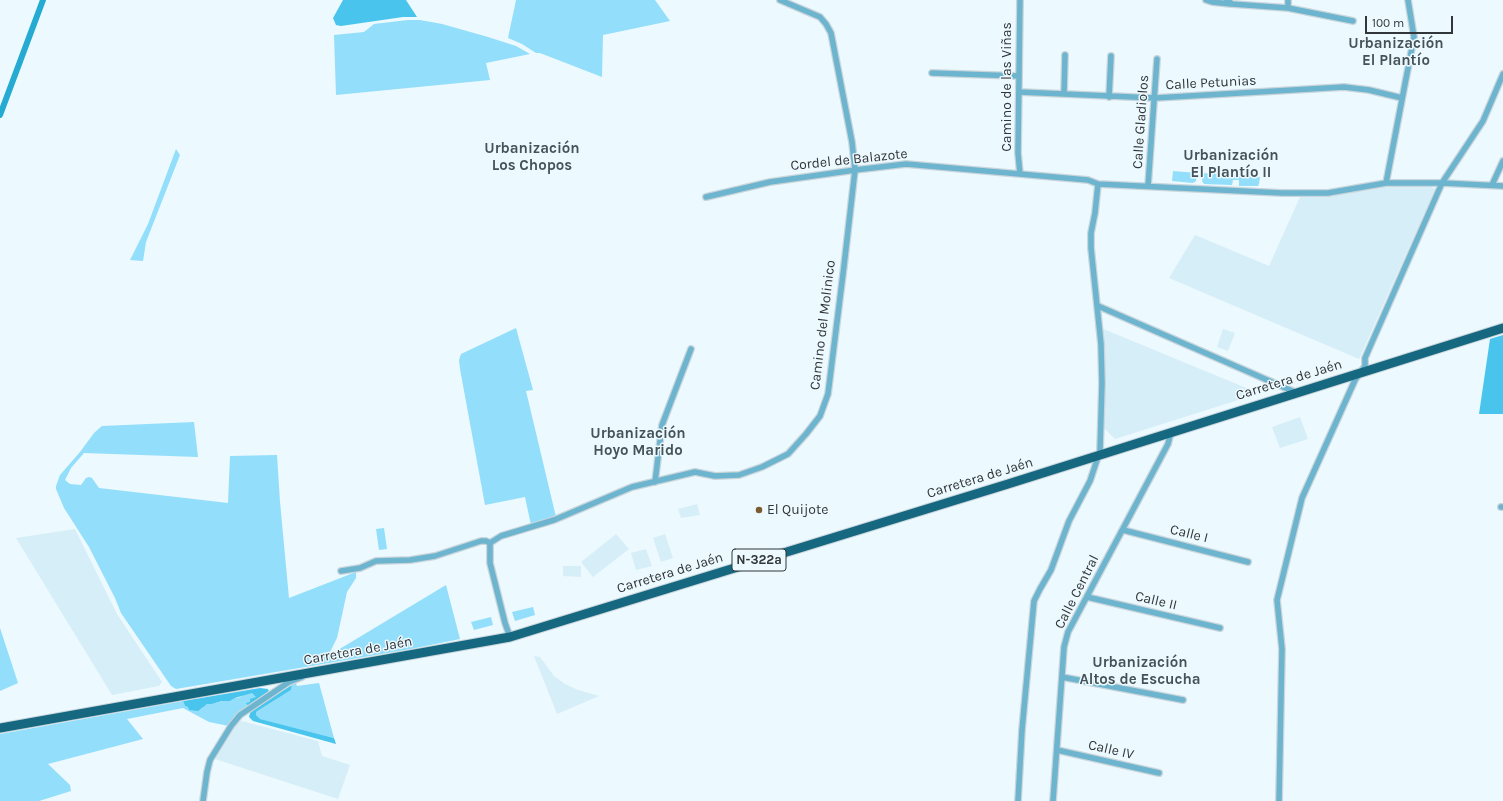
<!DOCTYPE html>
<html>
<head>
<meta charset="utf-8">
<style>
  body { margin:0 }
  #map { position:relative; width:1503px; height:801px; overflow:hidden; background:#ecf9fe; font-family:Karla,sans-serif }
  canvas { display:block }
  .scale { position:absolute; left:1365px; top:16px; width:88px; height:18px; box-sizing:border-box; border:2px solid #303639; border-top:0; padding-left:5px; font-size:12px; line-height:14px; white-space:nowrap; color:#303639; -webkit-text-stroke:3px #ecf9fe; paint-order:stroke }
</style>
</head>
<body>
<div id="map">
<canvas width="1503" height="801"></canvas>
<div class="scale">100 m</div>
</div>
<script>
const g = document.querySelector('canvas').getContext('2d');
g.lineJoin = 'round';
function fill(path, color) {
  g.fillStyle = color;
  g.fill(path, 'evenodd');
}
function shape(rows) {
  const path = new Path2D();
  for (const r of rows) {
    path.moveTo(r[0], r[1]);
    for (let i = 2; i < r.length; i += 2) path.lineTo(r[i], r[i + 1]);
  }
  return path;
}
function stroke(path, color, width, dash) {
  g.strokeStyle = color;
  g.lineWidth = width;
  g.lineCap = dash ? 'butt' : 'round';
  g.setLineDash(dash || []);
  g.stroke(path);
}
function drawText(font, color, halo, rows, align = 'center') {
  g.font = font + ' Karla,sans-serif';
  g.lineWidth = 3;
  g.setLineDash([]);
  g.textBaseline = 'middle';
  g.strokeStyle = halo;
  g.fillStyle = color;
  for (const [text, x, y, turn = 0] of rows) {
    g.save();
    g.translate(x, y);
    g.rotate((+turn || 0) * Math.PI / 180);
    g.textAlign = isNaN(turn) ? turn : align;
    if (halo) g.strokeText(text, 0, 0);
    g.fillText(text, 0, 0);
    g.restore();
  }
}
fill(shape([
  [1421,185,1430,186,1435,189,1359,359,1169,278,1195,235,1269,266,1300,197,1328,195,1389,186],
  [1101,328,1256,392,1257,394,1115,439,1103,427],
  [1223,329,1235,333,1228,351,1217,347],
  [1300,417,1308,439,1280,448,1272,427],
  [697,504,700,515,681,518,678,509],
  [75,529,117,614,162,682,159,686,112,695,16,538],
  [616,534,629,549,593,577,581,562],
  [665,534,673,558,661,562,653,538],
  [646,549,652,566,636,570,631,553],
  [563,566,581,566,581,577,563,576],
  [534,656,540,657,554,676,565,684,578,690,599,696,557,714],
  [242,721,318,741,322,756,350,765,338,799,215,759,238,722]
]), '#d6eef8');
fill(shape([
  [516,0,655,0,670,21,603,35,602,77,540,53,536,53,522,44,508,38],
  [408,20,420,20,442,24,488,37,516,46,530,54,486,63,490,80,336,95,334,35,364,32,374,24],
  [176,149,180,155,146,242,143,261,130,260,148,224],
  [1173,171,1197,173,1196,181,1193,183,1172,181],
  [1203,173,1260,177,1259,184,1258,186,1239,186,1239,180,1233,180,1232,185,1204,184,1202,181],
  [516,328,533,390,526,391,556,517,531,525,525,497,485,505,460,369,459,360,461,354],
  [194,422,198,457,84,453,71,468,65,480,70,484,81,485,86,478,89,477,92,478,99,488,228,503,230,456,277,455,280,502,289,598,356,572,356,578,347,592,337,638,328,656,446,585,460,639,411,649,176,689,171,686,121,613,115,598,89,547,64,508,56,489,56,486,60,475,80,452,94,433,102,426],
  [384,528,387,549,379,550,376,529],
  [533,607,535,615,515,621,512,612],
  [491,617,493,625,474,630,471,622],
  [0,628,18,683,0,691],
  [296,683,297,686,319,683,334,738,259,719,256,715,256,712,291,690,292,685],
  [248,693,252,693,256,695,256,697,251,702,249,707,229,726,209,722,183,708,127,719,143,739,48,764,70,785,71,791,39,801,0,801,0,734,183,701,185,706,201,709,204,705,207,704,212,704,223,701,230,701,235,698,238,698]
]), '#92defb');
fill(shape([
  [343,0,406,0,417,17,403,17,341,26,336,25,333,18],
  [1503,335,1503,414,1479,414,1490,339],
  [292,685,291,690,256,712,256,715,260,719,334,738,336,744,253,721,249,717,251,710],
  [260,688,268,689,269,692,249,707,246,703,250,702,250,699,256,697,252,693,235,698,230,701,222,701,212,704,207,704,198,711,189,710,188,707,185,706,183,701]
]), '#49c5ed');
stroke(shape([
  [0,115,43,0]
]), '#25abd2', 6);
const minor = shape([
  [1206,0,1212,2,1231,4],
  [1227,0,1232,4,1288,8,1353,21],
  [1288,8,1288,0],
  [932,73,1019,76],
  [1019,92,1155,98,1344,87,1369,90,1402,98],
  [1064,94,1065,55],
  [1109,97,1111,56],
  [1020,174,1018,153,1020,0],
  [1386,183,1414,37,1408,0],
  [1492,185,1503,161],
  [1148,186,1157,59],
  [706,197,770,182,855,170,906,164,1088,180,1098,184,1282,193,1328,193,1386,183,1442,183,1503,186],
  [1098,306,1297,393],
  [655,482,662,425,691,349],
  [1501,507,1503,507],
  [1123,530,1248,562],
  [341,571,360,568,376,561,410,560,435,556,481,541,486,541,490,543],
  [1087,597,1220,628],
  [510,637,505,623,490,563,490,543,501,536,554,520,632,487,695,472,715,476,739,475,762,467,788,454,806,434,820,416,828,394,844,266,855,170,852,142,831,33,826,24,820,17,780,0],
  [1062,677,1183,700],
  [1057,750,1159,773],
  [203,801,207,772,210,760,231,726,240,715,289,682,302,677],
  [1018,801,1022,730,1034,601,1040,589,1051,570,1069,521,1090,481,1100,451,1102,383,1101,344,1091,248,1091,233,1095,213,1098,184],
  [1053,801,1064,647,1068,632,1168,444,1171,432],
  [1279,801,1282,649,1277,600,1302,498,1355,380,1365,366,1365,358,1442,183,1483,121,1503,74]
]);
const trunk = shape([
  [0,728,510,637,1008,484,1503,328]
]);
stroke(minor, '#cad6db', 8);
stroke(trunk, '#cad6db', 11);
stroke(minor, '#6db5cf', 5.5);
stroke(trunk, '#166880', 9);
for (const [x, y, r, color] of [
  [759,510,4,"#7b5b31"]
]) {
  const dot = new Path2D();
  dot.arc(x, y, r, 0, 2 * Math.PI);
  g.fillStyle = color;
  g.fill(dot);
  stroke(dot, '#ecf9fe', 1.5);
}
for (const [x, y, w] of [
  [759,560,54]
]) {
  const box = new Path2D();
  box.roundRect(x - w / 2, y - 11, w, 22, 3);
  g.fillStyle = '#ecf9fe';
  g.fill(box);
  stroke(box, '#303639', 1);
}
drawText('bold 13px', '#303639', null, [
  ["N-322a",759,560]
]);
drawText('14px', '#303639', '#ecf9fe', [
  ["Calle Petunias",1211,83,-3],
  ["Camino de las Viñas",1007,87,-90],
  ["Calle Gladiolos",1141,122,-86],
  ["Cordel de Balazote",849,160,-6],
  ["Camino del Molinico",823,325,-83],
  ["Carretera de Jaén",1289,380,-17],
  ["Carretera de Jaén",980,478,-17],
  ["Calle I",1189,534,14],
  ["Carretera de Jaén",670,573,-17],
  ["Calle Central",1077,592,-63],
  ["Calle II",1156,601,13],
  ["Carretera de Jaén",358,651,-10],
  ["Calle IV",1111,750,13]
]);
drawText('14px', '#303639', '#ecf9fe', [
  ["El Quijote",767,510]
], 'left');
drawText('bold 15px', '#455358', '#ecf9fe', [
  ["Urbanización",1396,44],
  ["El Plantío",1396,61],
  ["Urbanización",532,149],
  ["Los Chopos",532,166],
  ["Urbanización",1231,156],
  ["El Plantío II",1231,173],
  ["Urbanización",638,434],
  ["Hoyo Marido",638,451],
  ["Urbanización",1140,663],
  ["Altos de Escucha",1140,680]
]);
</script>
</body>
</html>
